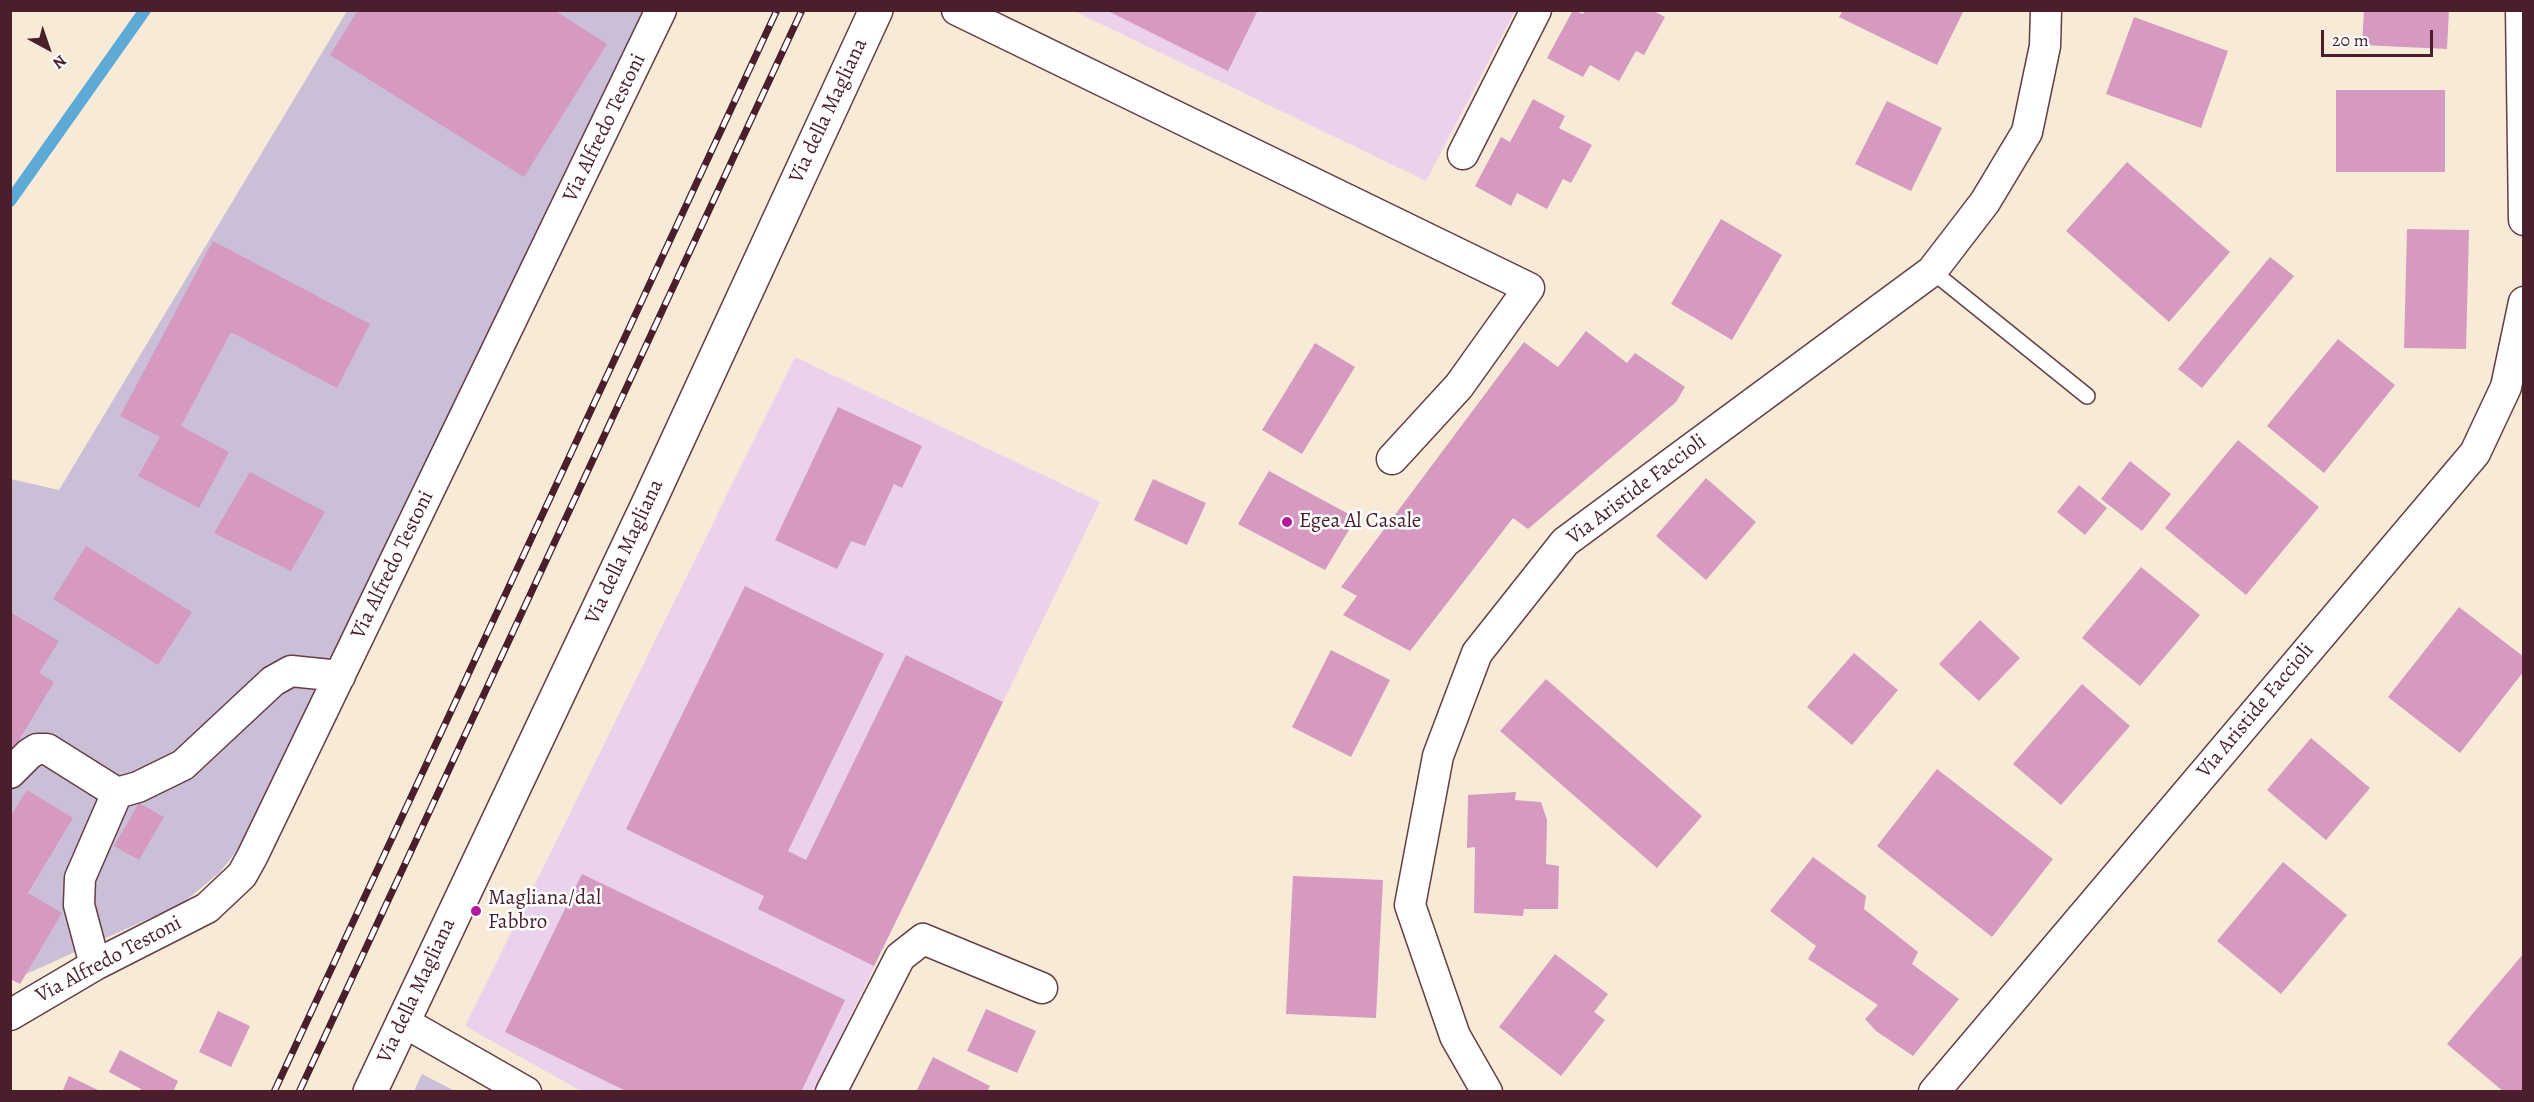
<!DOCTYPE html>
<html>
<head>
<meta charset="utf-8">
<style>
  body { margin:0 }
  #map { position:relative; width:2534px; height:1102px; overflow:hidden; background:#f7ebd8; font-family:Alegreya,serif }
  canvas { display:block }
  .frame { position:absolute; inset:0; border:12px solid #4a1f2b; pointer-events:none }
  .north { position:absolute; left:18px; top:18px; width:60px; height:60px; -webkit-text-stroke:4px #fff; paint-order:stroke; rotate:140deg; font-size:16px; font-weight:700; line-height:24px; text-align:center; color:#4a1f2b }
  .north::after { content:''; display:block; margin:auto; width:21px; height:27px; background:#4a1f2b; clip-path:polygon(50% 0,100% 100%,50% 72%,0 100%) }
  .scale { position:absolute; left:2321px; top:30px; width:112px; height:27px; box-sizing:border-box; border:3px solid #4a1f2b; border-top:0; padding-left:8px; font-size:18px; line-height:21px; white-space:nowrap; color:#4a1f2b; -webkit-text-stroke:4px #fff; paint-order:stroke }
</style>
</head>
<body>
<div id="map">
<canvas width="2534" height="1102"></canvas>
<div class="frame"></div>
<div class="north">N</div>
<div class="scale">20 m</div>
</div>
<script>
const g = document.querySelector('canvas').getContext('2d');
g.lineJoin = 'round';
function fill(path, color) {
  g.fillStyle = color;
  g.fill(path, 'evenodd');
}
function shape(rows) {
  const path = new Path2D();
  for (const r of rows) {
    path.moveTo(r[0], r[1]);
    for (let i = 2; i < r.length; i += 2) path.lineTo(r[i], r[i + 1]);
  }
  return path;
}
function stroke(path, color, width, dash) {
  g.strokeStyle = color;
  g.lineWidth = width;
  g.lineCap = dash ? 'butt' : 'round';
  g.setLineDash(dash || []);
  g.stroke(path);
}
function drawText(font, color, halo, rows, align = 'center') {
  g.font = font + ' Alegreya,serif';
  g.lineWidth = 5;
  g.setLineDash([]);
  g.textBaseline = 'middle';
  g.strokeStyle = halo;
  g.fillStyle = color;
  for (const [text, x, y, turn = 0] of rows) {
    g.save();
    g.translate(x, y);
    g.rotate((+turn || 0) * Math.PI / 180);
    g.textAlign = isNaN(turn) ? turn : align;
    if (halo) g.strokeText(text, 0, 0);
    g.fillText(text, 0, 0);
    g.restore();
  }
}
fill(shape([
  [1074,11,1515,11,1426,181],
  [795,357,1100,502,814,1091,581,1091,465,1026]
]), '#ead1ec');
fill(shape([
  [347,11,646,11,243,843,220,872,183,903,11,981,11,479,59,490],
  [422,1074,455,1091,414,1091]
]), '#cabfd6');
stroke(shape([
  [10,201,145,10]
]), '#5eaad7', 12);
fill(shape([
  [358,10,554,10,607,44,524,177,330,55],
  [1106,10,1258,10,1228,71],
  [1573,10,1583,14,1585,10,1652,10,1665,17,1644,55,1636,51,1619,81,1590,65,1583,77,1547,58],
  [1843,10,1964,10,1937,65,1839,17],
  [2364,10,2449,10,2447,49,2362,45],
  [2134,17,2228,51,2201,128,2106,94],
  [2336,90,2445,90,2445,172,2336,172],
  [1533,99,1565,116,1559,128,1592,145,1571,183,1563,179,1547,209,1517,193,1511,206,1475,186,1501,137,1510,142],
  [1887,101,1942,128,1911,191,1855,164],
  [2127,162,2230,252,2169,322,2066,231],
  [1721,219,1782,255,1732,340,1671,304],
  [2407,229,2469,230,2466,349,2404,348],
  [213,241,370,324,337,388,231,332,181,426,229,452,199,508,138,476,160,437,120,416],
  [2270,257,2294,276,2202,388,2178,369],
  [1586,331,1627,363,1635,353,1685,387,1676,402,1528,529,1513,518,1410,651,1343,615,1357,596,1341,587,1524,342,1558,367],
  [2338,339,2395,385,2324,473,2267,426],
  [1315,343,1355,367,1302,454,1262,430],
  [838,407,922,446,902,488,894,484,865,546,851,541,837,569,775,540],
  [2238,440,2319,507,2246,595,2165,528],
  [2130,461,2171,494,2142,531,2101,499],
  [1269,471,1356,518,1325,570,1238,524],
  [250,472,325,512,291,571,214,533],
  [1706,478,1756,522,1706,580,1656,536],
  [1153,479,1206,503,1187,545,1134,520],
  [2079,485,2107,508,2085,535,2057,512],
  [86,546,192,612,158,665,53,599],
  [2141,567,2200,615,2140,686,2082,638],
  [745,586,884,654,788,851,806,860,906,655,1003,702,874,966,758,909,764,896,626,829],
  [2459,607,2524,657,2524,671,2460,753,2388,697],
  [10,612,59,641,39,673,54,682,10,755],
  [1980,620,2020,658,1979,701,1939,664],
  [1331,650,1390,680,1351,757,1292,727],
  [1854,653,1898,690,1852,745,1807,707],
  [1546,679,1702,816,1657,868,1500,731],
  [2082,684,2130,726,2061,805,2013,764],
  [2311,738,2370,788,2326,840,2267,790],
  [1937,769,2053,859,1992,937,1877,846],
  [27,790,73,818,28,893,62,913,20,984,10,979,10,817],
  [1516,792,1515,800,1541,802,1547,820,1546,864,1559,866,1558,909,1524,909,1523,916,1474,913,1475,847,1467,848,1468,795],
  [139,803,164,817,139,860,114,846],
  [1813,857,1866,896,1864,909,1918,952,1912,964,1959,999,1913,1056,1876,1031,1865,1019,1878,1005,1808,959,1816,946,1770,911],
  [2283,862,2347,915,2281,994,2217,941],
  [582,874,845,1000,801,1092,628,1092,505,1032],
  [1293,876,1383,880,1376,1018,1286,1014],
  [2524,953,2524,1092,2504,1092,2447,1044],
  [1555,954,1608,994,1594,1012,1605,1020,1561,1076,1499,1027],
  [986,1009,1036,1031,1017,1073,967,1051],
  [218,1011,250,1026,231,1067,199,1052],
  [120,1050,178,1081,173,1092,140,1092,141,1089,109,1072],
  [933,1057,990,1086,987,1092,916,1092],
  [69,1076,102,1092,62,1092]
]), '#d69ac1');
const lane = shape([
  [1932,271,2087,396]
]);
const street = shape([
  [957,10,1529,288,1459,386,1392,459],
  [2521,10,2524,220],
  [1463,154,1536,10],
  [10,773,29,754,37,749,47,749,117,793,138,787,183,765,273,681,291,671,340,676],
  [95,965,79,905,80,878,117,793],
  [10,1015,95,965,207,908,242,875,252,857,661,10],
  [402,1021,526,1092],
  [831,1092,900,957,923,939,1042,988],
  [1487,1092,1455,1036,1410,905,1438,756,1477,653,1565,542,1932,271,1985,202,2027,132,2045,46,2046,10],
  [1934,1092,2475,453,2506,387,2524,302]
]);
const secondary = shape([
  [370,1092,650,500,876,10]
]);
stroke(lane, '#643e45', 18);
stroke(street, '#643e45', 33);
stroke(secondary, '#643e45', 36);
stroke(lane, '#fff', 15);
stroke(street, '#fff', 30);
stroke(secondary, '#fff', 33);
const rail = shape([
  [274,1092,777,10],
  [299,1092,802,10]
]);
stroke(rail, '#4a1f2b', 7);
stroke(rail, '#fff', 4.5, [14]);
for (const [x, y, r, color] of [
  [1287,522,6,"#b5179e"],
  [476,911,6,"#b5179e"]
]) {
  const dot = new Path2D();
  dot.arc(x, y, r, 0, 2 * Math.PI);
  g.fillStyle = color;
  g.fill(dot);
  stroke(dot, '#fff', 2);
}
drawText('21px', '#4a1f2b', '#fff', [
  ["Via della Magliana",829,111,-65],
  ["Via Alfredo Testoni",605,128,-64],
  ["Via Aristide Faccioli",1637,490,-37],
  ["Via della Magliana",625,552,-65],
  ["Via Alfredo Testoni",393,565,-64],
  ["Via Aristide Faccioli",2256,711,-50],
  ["Via Alfredo Testoni",109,960,-28],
  ["Via della Magliana",417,991,-65]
]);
drawText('21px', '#4a1f2b', '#fff', [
  ["Egea Al Casale",1299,522],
  ["Magliana/dal",488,899],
  ["Fabbro",488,923]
], 'left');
</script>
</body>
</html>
